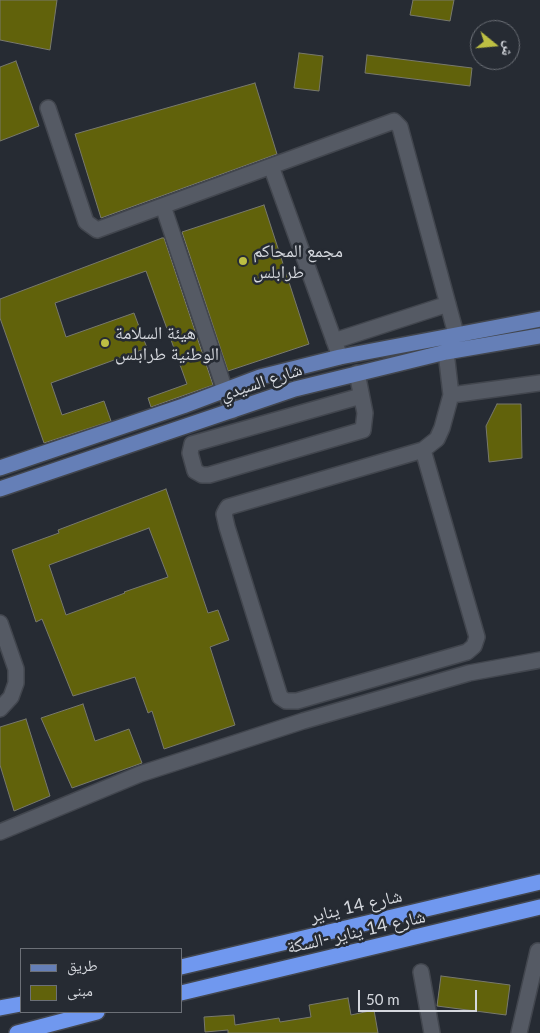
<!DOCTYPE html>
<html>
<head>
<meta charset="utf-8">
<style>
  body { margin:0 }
  #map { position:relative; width:540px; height:1033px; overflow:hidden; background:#262b33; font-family:Lato,"Noto Naskh Arabic",sans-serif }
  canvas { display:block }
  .legend { position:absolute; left:20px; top:948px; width:162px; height:65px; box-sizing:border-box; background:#262b33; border:1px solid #6c7077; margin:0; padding:6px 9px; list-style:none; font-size:15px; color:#d5d8de }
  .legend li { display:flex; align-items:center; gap:10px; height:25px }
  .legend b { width:25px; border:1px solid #6c7077 }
  .north { position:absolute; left:470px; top:20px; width:50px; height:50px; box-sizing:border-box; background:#262b33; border:1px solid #6c7077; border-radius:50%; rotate:107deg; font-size:14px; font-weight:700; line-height:20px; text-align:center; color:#d5d8de }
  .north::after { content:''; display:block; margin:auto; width:18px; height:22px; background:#bdbf43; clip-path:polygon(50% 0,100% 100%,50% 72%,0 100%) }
  .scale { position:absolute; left:358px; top:990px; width:119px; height:22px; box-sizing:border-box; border:2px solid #d5d8de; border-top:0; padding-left:6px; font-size:15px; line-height:18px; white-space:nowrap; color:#d5d8de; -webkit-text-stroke:4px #262b33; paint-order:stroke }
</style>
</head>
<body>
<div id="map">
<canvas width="540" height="1033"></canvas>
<ul class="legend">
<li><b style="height:6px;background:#657fb7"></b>طريق</li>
<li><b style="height:14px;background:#61620b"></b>مبنى</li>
</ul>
<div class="north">ش</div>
<div class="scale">50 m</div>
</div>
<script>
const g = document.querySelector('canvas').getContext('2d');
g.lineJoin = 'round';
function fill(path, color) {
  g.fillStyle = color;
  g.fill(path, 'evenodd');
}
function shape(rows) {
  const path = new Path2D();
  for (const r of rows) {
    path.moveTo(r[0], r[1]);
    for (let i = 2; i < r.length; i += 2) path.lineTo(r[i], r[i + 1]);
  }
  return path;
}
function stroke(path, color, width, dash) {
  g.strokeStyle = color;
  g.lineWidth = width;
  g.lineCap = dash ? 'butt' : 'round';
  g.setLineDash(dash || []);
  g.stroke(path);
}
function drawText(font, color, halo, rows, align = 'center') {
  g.font = font + ' Lato,"Noto Naskh Arabic",sans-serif';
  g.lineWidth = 5;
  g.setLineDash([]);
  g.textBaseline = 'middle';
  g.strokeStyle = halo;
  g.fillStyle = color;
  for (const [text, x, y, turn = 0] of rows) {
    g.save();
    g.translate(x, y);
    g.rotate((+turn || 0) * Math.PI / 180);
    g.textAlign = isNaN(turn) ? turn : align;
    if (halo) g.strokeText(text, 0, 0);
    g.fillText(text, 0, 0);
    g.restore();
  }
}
const building = shape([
  [0,0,57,0,50,50,0,40,0,0],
  [413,0,454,0,450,21,410,15,413,0],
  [299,53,323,56,319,91,294,88,299,53],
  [367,55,472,68,470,86,365,73,367,55],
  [16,61,39,126,0,141,0,67,16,61],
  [255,83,277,154,101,218,75,134,255,83],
  [264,205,309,344,228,371,182,232,264,205],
  [162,238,164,238,213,385,151,407,148,398,187,384,146,271,55,303,66,337,134,313,147,348,51,383,62,415,104,401,111,421,44,443,0,318,0,299,162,238],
  [497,404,521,404,522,458,489,462,486,426,497,404],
  [166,489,208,613,218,610,229,640,210,647,235,725,164,749,152,711,148,713,135,677,73,696,42,619,36,622,12,550,59,533,58,530,166,489],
  [149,528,168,577,124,592,125,593,66,615,49,565,149,528],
  [83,704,95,741,129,729,142,763,72,788,41,718,83,704],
  [26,719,50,796,14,811,0,765,0,727,26,719],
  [441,976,510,985,506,1015,437,1006,441,976],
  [348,998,351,1015,374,1010,378,1033,228,1033,228,1030,205,1032,204,1017,234,1015,235,1025,279,1018,280,1022,311,1017,309,1005,348,998]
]);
fill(building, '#61620b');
stroke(building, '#78796d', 1);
const minor = shape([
  [48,108,86,222,97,230,394,121,400,127,456,334,446,352,451,395,442,428,437,439,423,450,228,507,226,510,224,514,227,527,280,697,286,701,297,701,467,652,474,646,477,637,423,450],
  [271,166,340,357],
  [163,206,232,411],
  [334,341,448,304],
  [357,373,365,413,363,430,209,475,202,475,195,471,190,453,192,444,361,396],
  [451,395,540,383],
  [0,623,16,669,16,683,11,697,0,709],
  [0,832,140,774,303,721,469,673,540,660],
  [421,972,432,1033],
  [519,1033,538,951]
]);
const major = shape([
  [0,468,183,406,260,377,340,357,540,319],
  [0,489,295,389,446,352,540,336]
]);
const highway = shape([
  [181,967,540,882],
  [181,993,540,907],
  [0,1008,21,1004],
  [17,1033,97,1012]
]);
stroke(minor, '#42464e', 18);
stroke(major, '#42464e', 18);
stroke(highway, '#42464e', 18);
stroke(minor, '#555a64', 15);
stroke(major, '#657fb7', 15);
stroke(highway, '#7098ef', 15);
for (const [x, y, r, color] of [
  [243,261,5,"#bdbf43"],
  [105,343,5,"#bdbf43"]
]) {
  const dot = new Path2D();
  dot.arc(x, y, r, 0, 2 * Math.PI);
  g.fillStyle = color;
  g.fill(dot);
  stroke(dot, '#262b33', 2);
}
drawText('18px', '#d5d8de', '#262b33', [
  ["مجمع المحاكم",253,251],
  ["طرابلس",253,272],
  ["هيئة السلامة",115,333],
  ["الوطنية طرابلس",115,354]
], 'left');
drawText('18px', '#d5d8de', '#262b33', [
  ["شارع السيدي",261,382,-18],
  ["شارع 14 يناير",356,906,-13],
  ["شارع 14 يناير -السكة",356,932,-13]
]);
</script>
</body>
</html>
